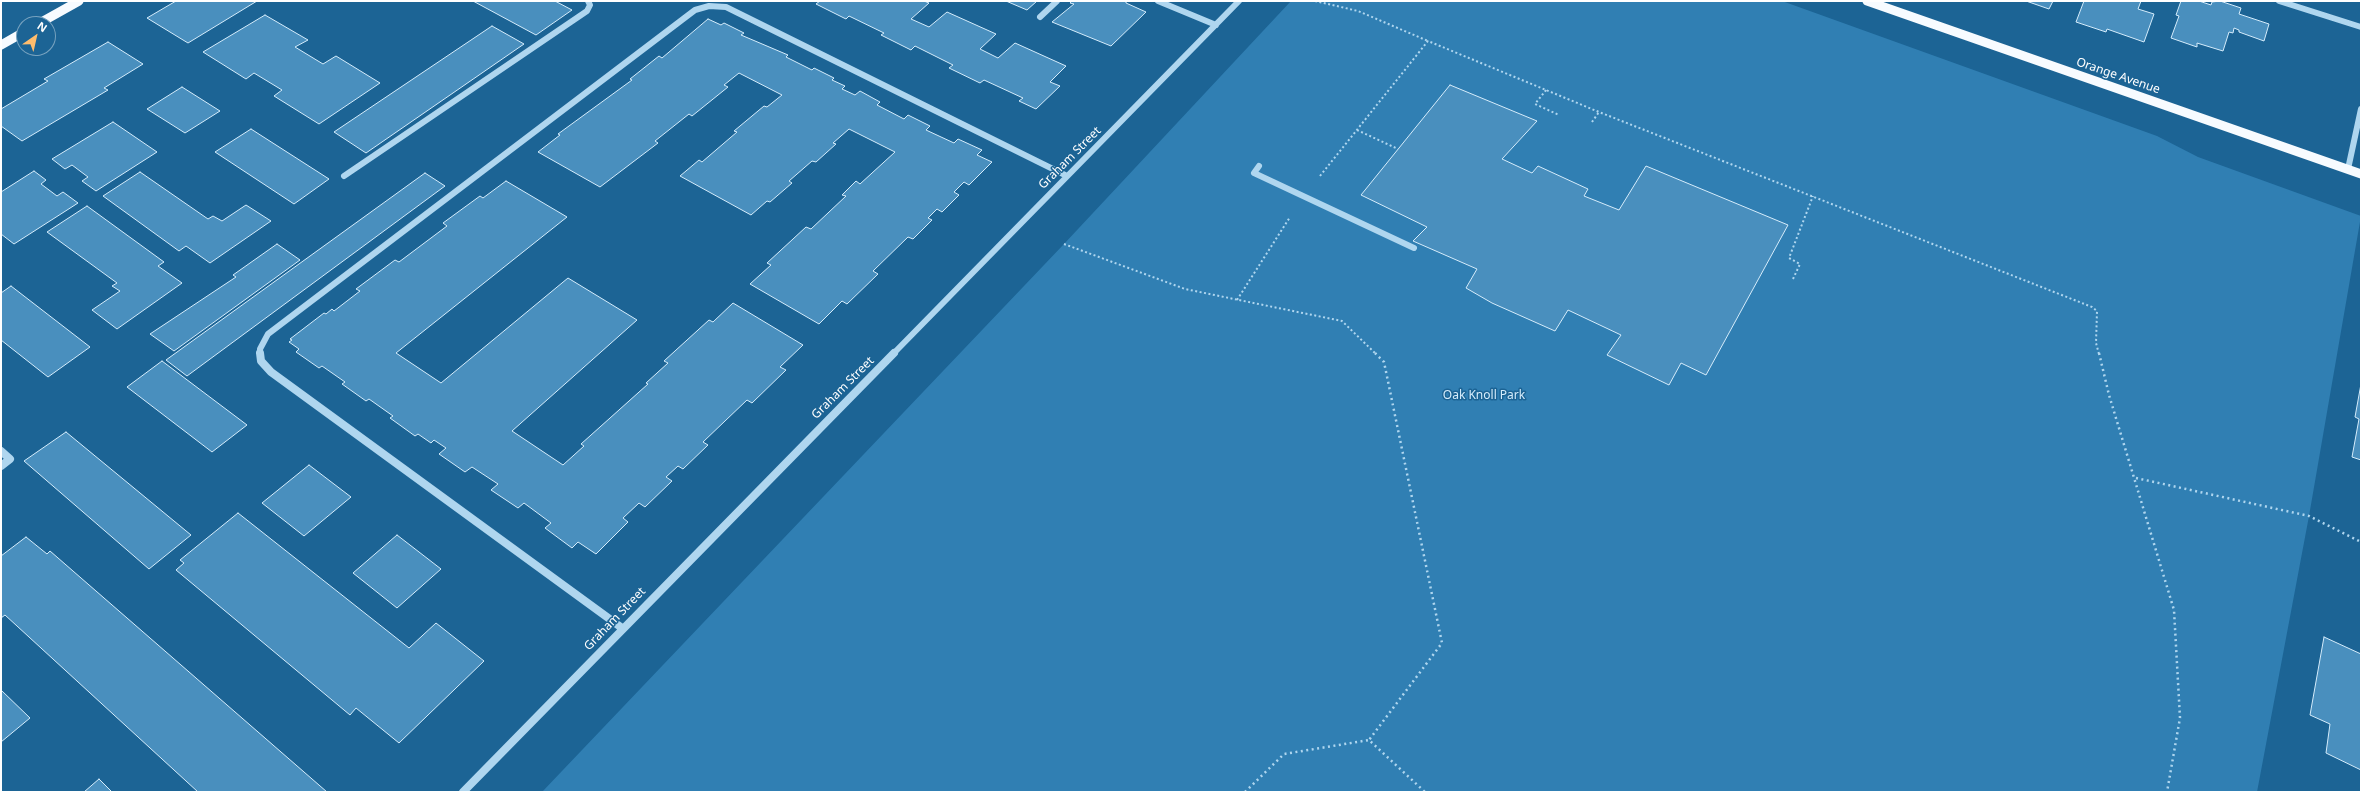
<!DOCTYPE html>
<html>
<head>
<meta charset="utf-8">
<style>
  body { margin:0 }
  #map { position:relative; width:2362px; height:793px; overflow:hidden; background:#1c6495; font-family:"Noto Sans",sans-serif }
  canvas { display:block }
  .frame { position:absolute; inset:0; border:2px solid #fff; pointer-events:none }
  .north { position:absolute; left:16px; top:16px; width:40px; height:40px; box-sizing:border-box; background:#1c6495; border:1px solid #77a2bf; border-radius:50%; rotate:34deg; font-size:11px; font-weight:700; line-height:16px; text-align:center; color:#fff }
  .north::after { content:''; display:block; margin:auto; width:14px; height:18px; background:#ffbd6d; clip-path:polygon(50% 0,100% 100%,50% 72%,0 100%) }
</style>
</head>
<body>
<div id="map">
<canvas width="2362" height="793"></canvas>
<div class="frame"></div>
<div class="north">N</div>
</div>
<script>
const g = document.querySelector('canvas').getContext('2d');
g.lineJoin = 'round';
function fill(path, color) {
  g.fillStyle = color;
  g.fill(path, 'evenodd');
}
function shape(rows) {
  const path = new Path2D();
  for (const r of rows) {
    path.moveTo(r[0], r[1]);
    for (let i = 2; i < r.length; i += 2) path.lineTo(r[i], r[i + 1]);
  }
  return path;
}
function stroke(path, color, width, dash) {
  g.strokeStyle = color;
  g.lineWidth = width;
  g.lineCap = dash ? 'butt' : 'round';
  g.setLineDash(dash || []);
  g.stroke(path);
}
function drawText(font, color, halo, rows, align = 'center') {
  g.font = font + ' "Noto Sans",sans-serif';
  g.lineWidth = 3;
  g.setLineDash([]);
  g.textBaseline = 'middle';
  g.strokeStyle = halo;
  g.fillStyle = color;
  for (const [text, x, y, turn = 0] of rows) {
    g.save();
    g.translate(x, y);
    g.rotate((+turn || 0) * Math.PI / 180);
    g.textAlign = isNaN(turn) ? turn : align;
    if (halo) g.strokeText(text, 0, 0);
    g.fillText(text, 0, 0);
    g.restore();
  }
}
fill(shape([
  [1291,1,1782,1,2157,136,2198,157,2361,216,2309,516,2257,792,542,792,1064,244]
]), '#307fb3');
const building = shape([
  [176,1,257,1,188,43,147,18,176,1],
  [473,1,555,1,572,10,536,35,473,1],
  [820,1,924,1,929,3,911,19,929,27,947,12,996,34,980,49,998,58,1015,43,1066,66,1050,82,1060,86,1036,109,1019,101,1023,98,984,80,980,83,949,68,953,65,915,46,911,50,881,35,884,33,849,16,846,19,816,4,820,1],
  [1006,1,1037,1,1027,10,1006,1],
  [1072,1,1126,1,1126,3,1146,12,1111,46,1052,22,1074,4,1070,3,1072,1],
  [2026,1,2053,1,2049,9,2026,1],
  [2084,1,2141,1,2138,9,2154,14,2144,42,2107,29,2106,32,2076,22,2084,1],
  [2181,1,2199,1,2211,5,2212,2,2220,1,2241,8,2239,14,2269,24,2264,41,2239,32,2239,30,2234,28,2233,33,2229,32,2223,51,2197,43,2197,47,2171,38,2179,16,2176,15,2181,1],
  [265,15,308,40,295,47,323,64,336,56,380,83,319,124,274,96,282,90,254,73,246,79,203,52,265,15],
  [708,19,721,25,724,23,744,33,741,35,788,55,786,57,812,70,814,68,834,78,832,80,845,86,842,89,855,95,860,91,880,102,877,105,904,119,908,115,930,126,926,130,954,143,958,139,982,150,977,155,992,162,969,185,964,182,954,192,959,195,942,212,937,209,928,218,932,220,913,239,908,237,873,271,878,274,847,304,842,301,819,324,750,284,771,265,767,263,806,227,811,229,846,196,842,195,856,181,860,184,895,152,849,129,833,143,836,144,816,162,812,161,789,181,792,183,770,202,767,201,751,215,680,176,699,160,702,162,737,132,734,131,764,106,767,107,782,95,739,73,724,85,728,87,692,116,689,114,655,141,658,143,600,187,538,152,560,135,558,134,632,80,630,79,659,56,662,58,708,19],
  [492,26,524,44,366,153,334,132,492,26],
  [108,42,143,64,104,88,108,90,22,141,1,126,1,109,48,81,44,79,108,42],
  [1450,85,1537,121,1502,159,1532,173,1538,166,1588,189,1584,196,1619,210,1646,166,1788,225,1706,375,1681,363,1669,385,1607,355,1621,335,1568,310,1555,331,1492,303,1466,288,1477,269,1413,241,1427,227,1361,195,1450,85],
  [182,87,220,111,185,133,147,109,182,87],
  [113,122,157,152,96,191,82,181,88,177,72,165,65,169,52,159,113,122],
  [251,129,329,179,294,204,215,152,251,129],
  [34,171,46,180,41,184,57,196,63,192,78,203,14,244,1,234,1,192,34,171],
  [140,172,208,219,213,216,222,221,246,205,271,221,210,263,186,246,179,251,103,196,140,172],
  [425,173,445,186,187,376,166,360,425,173],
  [506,181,567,217,396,353,441,383,568,278,637,320,512,431,563,465,584,446,581,444,648,384,646,383,668,363,664,361,709,320,713,322,733,303,803,345,780,367,786,370,752,403,747,400,703,442,708,445,683,469,678,466,666,477,672,481,645,507,639,503,623,518,628,522,596,554,578,542,572,548,545,528,551,523,524,503,518,508,491,490,498,484,472,467,465,472,439,454,446,448,434,440,431,443,418,434,415,436,390,418,393,416,369,399,366,401,342,384,345,382,322,366,319,368,296,352,299,349,289,342,292,340,290,339,324,313,326,314,332,309,334,311,360,291,356,289,395,260,399,262,447,226,443,223,480,196,483,198,506,181],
  [87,206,164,262,158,266,182,283,117,329,92,310,120,291,112,286,117,283,47,232,87,206],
  [277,244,300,260,174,351,150,334,236,277,233,275,277,244],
  [11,286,90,347,48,377,1,340,1,293,11,286],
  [162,361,247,425,212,452,127,387,162,361],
  [2361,384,2361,460,2352,457,2359,419,2355,417,2361,384],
  [66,432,191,535,149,569,24,461,66,432],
  [309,465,351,497,304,536,262,503,309,465],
  [238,513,409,648,436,623,484,661,399,743,356,708,350,715,176,570,184,563,180,560,238,513],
  [397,535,441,569,397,608,353,573,397,535],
  [26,537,47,554,50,551,327,792,198,792,5,615,1,618,1,556,26,537],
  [2324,637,2361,654,2361,770,2326,753,2330,724,2310,715,2324,637],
  [1,690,30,718,1,742,1,690],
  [99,779,112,792,84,792,99,779]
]);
fill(building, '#498fbe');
stroke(building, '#d5ecfb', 1);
stroke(shape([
  [1315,1,1358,11,1428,41],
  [1546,90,1535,104,1559,115],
  [1592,122,1599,112],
  [1357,130,1398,149],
  [1320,176,1428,41,1599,112,2092,307,2097,311,2096,343,2099,354],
  [1064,244,1185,289,1342,321,1376,354],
  [1793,279,1800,264,1789,258,1813,196],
  [1237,300,1290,217]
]), '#afd6ef', 2, [2, 2.5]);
stroke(shape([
  [1375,353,1384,362,1442,643,1369,740,1425,792],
  [2099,353,2109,395,2174,610,2180,718,2167,792],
  [2136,478,2309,516,2361,542],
  [1245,792,1284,754,1369,740]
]), '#afd6ef', 2.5, [2, 3.5]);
stroke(shape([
  [1158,1,1216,25],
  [2279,1,2361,27],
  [1040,17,1057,1],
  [1259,166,1254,173,1414,248],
  [2348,169,2361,109],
  [344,176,587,11,590,5,588,1],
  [260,354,260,349,268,334,695,10,709,6,726,7,1067,176],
  [893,354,1239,1]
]), '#afd6ef', 6);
stroke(shape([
  [260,353,261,361,271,372,622,628],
  [1,451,10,459,1,466],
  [463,792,894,353]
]), '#afd6ef', 8);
stroke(shape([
  [1867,1,2361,174],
  [38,24,79,1],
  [1,45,24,32]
]), '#f7fbff', 9);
drawText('12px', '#fff', '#1c6495', [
  ["Orange Avenue",2118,76,19],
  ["Graham Street",1070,158,-45],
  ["Graham Street",843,388,-45],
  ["Graham Street",615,619,-46]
]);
drawText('12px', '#d5ecfb', '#1c6495', [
  ["Oak Knoll Park",1484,396]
]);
</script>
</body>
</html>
